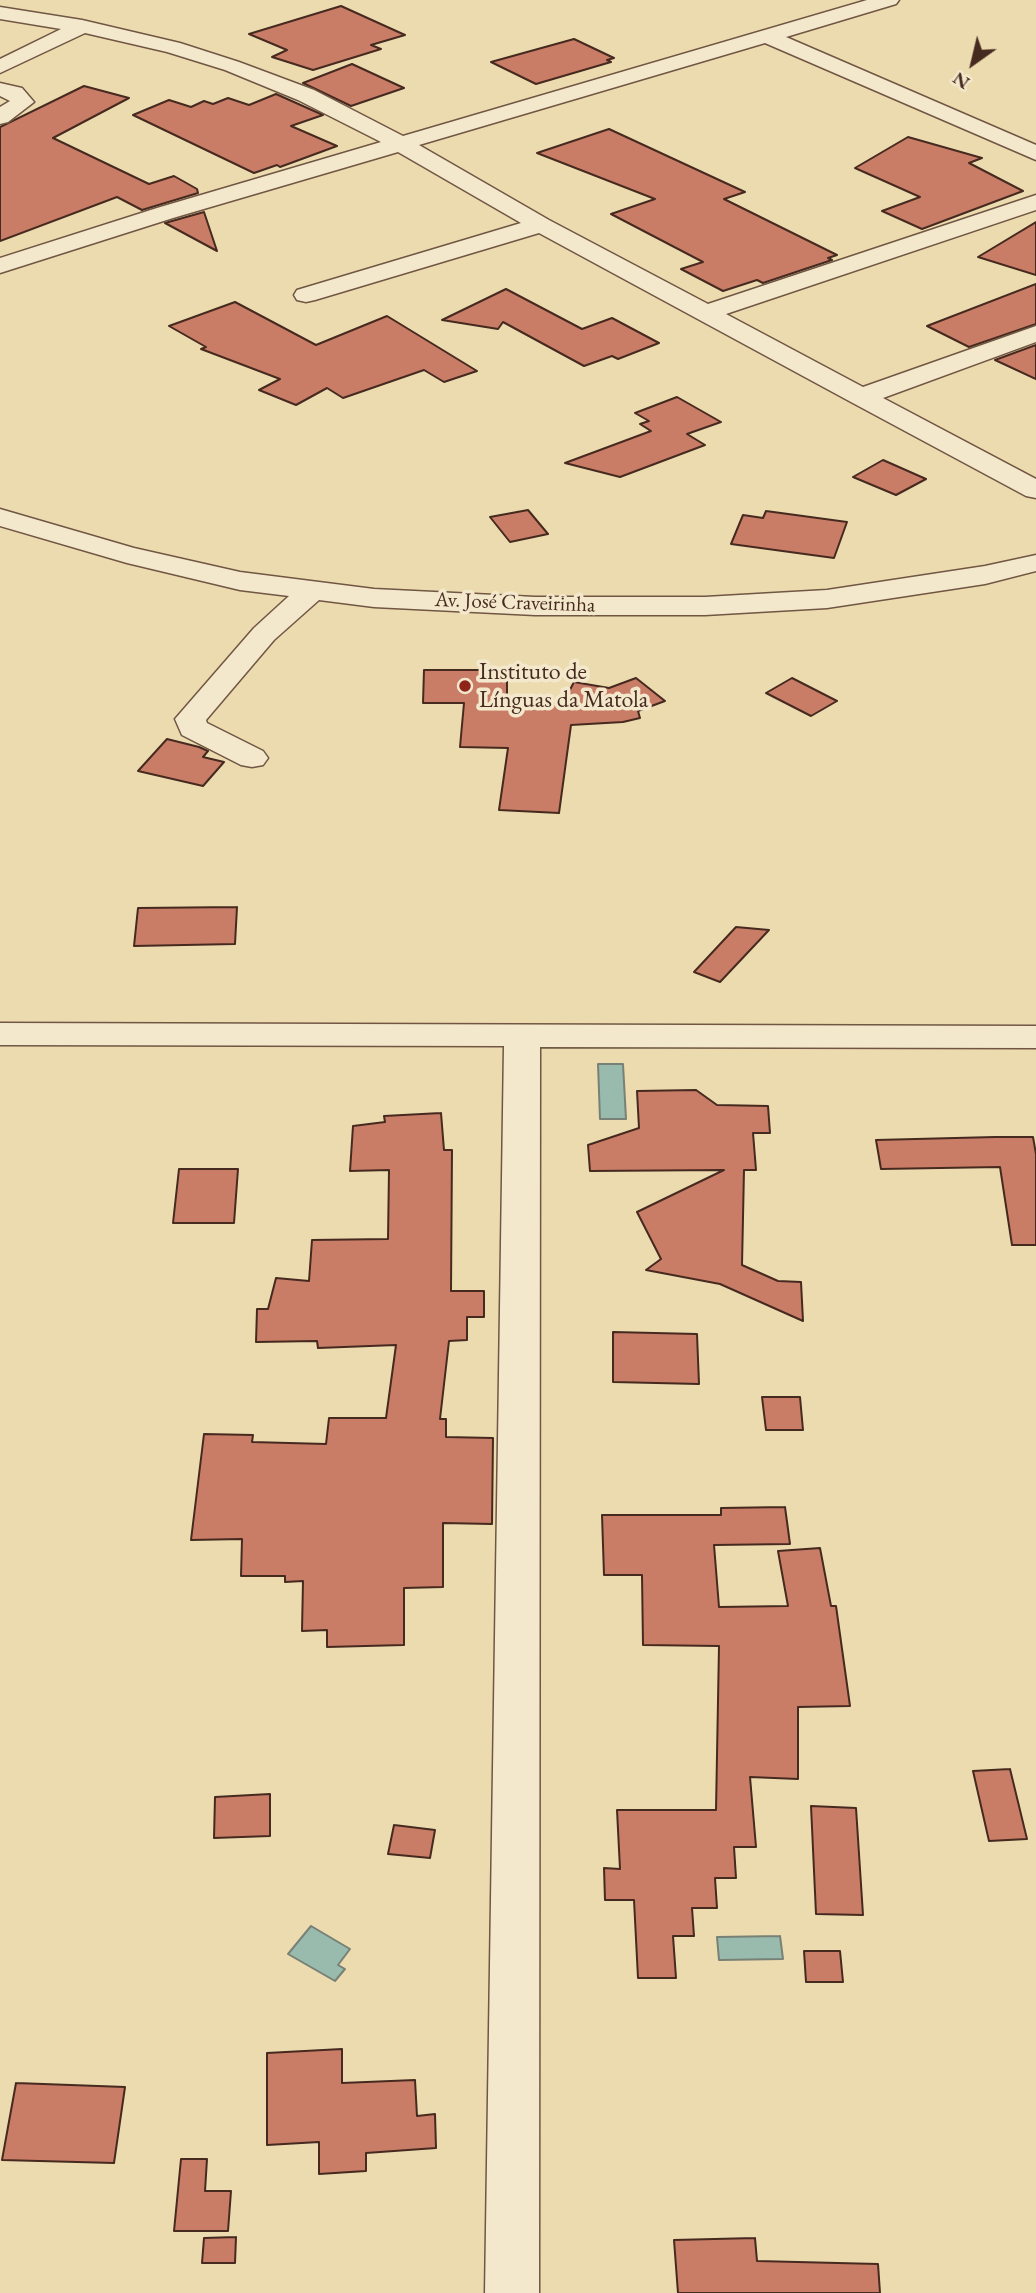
<!DOCTYPE html>
<html>
<head>
<meta charset="utf-8">
<style>
  body { margin:0 }
  #map { position:relative; width:1036px; height:2293px; overflow:hidden; background:#eddbb0; font-family:"EB Garamond",serif }
  canvas { display:block }
  .north { position:absolute; left:938px; top:28px; width:70px; height:70px; -webkit-text-stroke:5px #f3e8cc; paint-order:stroke; rotate:214deg; font-size:19px; font-weight:700; line-height:28px; text-align:center; color:#462a1f }
  .north::after { content:''; display:block; margin:auto; width:24px; height:32px; background:#462a1f; clip-path:polygon(50% 0,100% 100%,50% 72%,0 100%) }
</style>
</head>
<body>
<div id="map">
<canvas width="1036" height="2293"></canvas>
<div class="north">N</div>
</div>
<script>
const g = document.querySelector('canvas').getContext('2d');
g.lineJoin = 'round';
function fill(path, color) {
  g.fillStyle = color;
  g.fill(path, 'evenodd');
}
function shape(rows) {
  const path = new Path2D();
  for (const r of rows) {
    path.moveTo(r[0], r[1]);
    for (let i = 2; i < r.length; i += 2) path.lineTo(r[i], r[i + 1]);
  }
  return path;
}
function stroke(path, color, width, dash) {
  g.strokeStyle = color;
  g.lineWidth = width;
  g.lineCap = dash ? 'butt' : 'round';
  g.setLineDash(dash || []);
  g.stroke(path);
}
function drawText(font, color, halo, rows, align = 'center') {
  g.font = font + ' "EB Garamond",serif';
  g.lineWidth = 7;
  g.setLineDash([]);
  g.textBaseline = 'middle';
  g.strokeStyle = halo;
  g.fillStyle = color;
  for (const [text, x, y, turn = 0] of rows) {
    g.save();
    g.translate(x, y);
    g.rotate((+turn || 0) * Math.PI / 180);
    g.textAlign = isNaN(turn) ? turn : align;
    if (halo) g.strokeText(text, 0, 0);
    g.fillText(text, 0, 0);
    g.restore();
  }
}
const water = shape([
  [598,1064,623,1064,626,1119,600,1119,598,1064],
  [311,1926,350,1949,338,1965,345,1969,335,1981,288,1954,311,1926],
  [780,1936,783,1959,719,1960,717,1937,780,1936]
]);
fill(water, '#99bbae');
stroke(water, '#788175', 2);
const building = shape([
  [341,6,405,35,371,45,381,49,313,70,272,57,287,50,249,34,341,6],
  [574,39,614,58,607,60,611,62,536,84,491,62,574,39],
  [352,64,404,88,351,106,303,83,352,64],
  [84,86,129,98,53,138,149,184,174,176,197,189,198,193,142,210,117,197,0,241,0,127,84,86],
  [276,94,323,115,291,126,337,146,280,167,277,165,254,173,133,115,169,100,191,107,204,101,213,104,228,98,249,105,276,94],
  [609,129,745,192,724,199,837,255,828,258,832,260,763,283,757,280,723,291,681,269,703,262,611,214,655,199,537,153,609,129],
  [908,137,982,158,969,163,1023,191,922,229,882,211,920,197,855,168,908,137],
  [204,212,217,251,165,223,204,212],
  [1036,222,1036,275,978,257,1036,222],
  [1036,284,1036,324,969,347,927,326,1036,284],
  [506,289,582,329,612,318,659,343,618,359,612,356,584,366,503,322,498,329,442,320,506,289],
  [235,302,316,345,387,316,477,371,444,382,424,370,343,398,327,388,296,405,259,390,280,379,201,349,206,347,169,326,235,302],
  [1036,345,1036,379,995,360,1036,345],
  [677,397,721,422,687,434,705,445,620,477,565,463,651,431,640,424,649,421,635,413,677,397],
  [883,460,926,479,896,495,853,477,883,460],
  [528,510,548,534,510,542,490,517,528,510],
  [766,511,847,522,834,558,731,544,743,515,763,518,766,511],
  [424,670,507,670,507,702,563,703,574,682,609,688,636,678,665,701,638,711,640,718,623,722,571,725,559,813,499,810,508,748,460,747,464,703,423,703,424,670],
  [792,678,837,701,811,716,766,693,792,678],
  [167,739,199,747,208,751,203,757,224,762,203,786,138,771,167,739],
  [237,907,235,944,134,946,138,908,237,907],
  [736,927,769,930,720,982,694,972,736,927],
  [696,1090,717,1105,768,1106,770,1133,753,1133,756,1170,744,1170,742,1265,778,1281,801,1282,803,1321,720,1284,646,1270,661,1259,637,1212,724,1170,590,1171,588,1145,639,1128,637,1091,696,1090],
  [441,1113,444,1150,452,1150,451,1291,484,1291,484,1317,467,1317,467,1340,449,1341,440,1419,446,1419,446,1437,493,1438,492,1524,443,1523,443,1587,404,1588,404,1645,327,1647,327,1630,302,1631,303,1581,285,1582,285,1576,241,1576,242,1539,191,1540,204,1434,253,1435,252,1442,326,1444,329,1418,386,1418,396,1345,318,1348,317,1341,256,1342,257,1309,268,1309,276,1278,309,1281,312,1240,388,1239,389,1170,350,1171,353,1126,385,1122,384,1116,441,1113],
  [995,1137,1033,1137,1036,1154,1036,1245,1012,1245,1000,1167,881,1169,876,1140,995,1137],
  [179,1169,238,1169,234,1223,173,1223,179,1169],
  [613,1332,697,1334,699,1384,613,1382,613,1332],
  [762,1397,800,1397,803,1430,766,1430,762,1397],
  [785,1507,790,1544,714,1545,719,1607,788,1606,778,1551,820,1548,831,1606,836,1606,850,1706,798,1707,798,1779,750,1777,756,1847,734,1847,736,1878,715,1878,717,1908,692,1908,694,1936,673,1936,676,1978,638,1978,634,1900,605,1900,604,1868,620,1869,617,1810,716,1810,719,1646,643,1645,642,1575,604,1575,602,1515,721,1515,721,1508,785,1507],
  [1010,1769,1027,1839,989,1841,973,1771,1010,1769],
  [270,1794,270,1836,214,1838,215,1797,270,1794],
  [811,1806,856,1808,863,1915,816,1914,811,1806],
  [394,1825,435,1830,430,1858,388,1854,394,1825],
  [804,1951,840,1951,843,1982,806,1982,804,1951],
  [342,2049,342,2083,415,2080,417,2116,435,2114,436,2148,366,2153,366,2171,319,2174,319,2142,267,2145,267,2053,342,2049],
  [16,2083,125,2087,114,2163,2,2160,16,2083],
  [181,2159,207,2159,205,2191,231,2191,228,2231,174,2231,181,2159],
  [236,2237,235,2263,202,2263,204,2238,236,2237],
  [755,2238,757,2261,878,2264,880,2293,678,2293,674,2240,755,2238]
]);
fill(building, '#c97d67');
stroke(building, '#462a1f', 2);
const minor = shape([
  [867,0,899,0,896,4,786,37,1036,145,1036,160,765,43,419,145,549,220,708,304,1036,195,1036,210,726,314,863,387,1036,326,1036,342,883,398,1036,479,1036,498,1026,496,851,402,539,233,315,300,306,302,297,300,294,295,297,290,521,223,398,152,173,218,0,273,0,258,157,208,381,142,298,100,225,70,167,52,85,33,0,73,0,59,61,29,0,19,0,7,82,20,180,43,239,62,314,90,403,136,867,0],
  [0,83,22,88,34,102,8,122,0,124,0,107,10,101,0,96,0,83],
  [0,509,134,548,240,572,374,589,535,597,705,597,827,590,985,566,1036,555,1036,571,985,584,827,608,705,615,535,615,374,607,319,600,274,640,206,720,207,723,263,751,268,758,263,765,252,767,241,765,182,735,175,719,254,628,289,596,240,590,127,563,0,526,0,509],
  [0,1023,1036,1026,1036,1048,540,1047,539,2293,485,2293,504,1046,0,1045,0,1023]
]);
stroke(minor, '#705643', 3);
fill(minor, '#f3e8cc');
for (const [x, y, r, color] of [
  [465,686,7,"#8f2418"]
]) {
  const dot = new Path2D();
  dot.arc(x, y, r, 0, 2 * Math.PI);
  g.fillStyle = color;
  g.fill(dot);
  stroke(dot, '#f3e8cc', 2.5);
}
drawText('21px', '#462a1f', '#f3e8cc', [
  ["Av. José Craveirinha",515,603,2]
]);
drawText('24px', '#462a1f', '#f3e8cc', [
  ["Instituto de",479,672],
  ["Línguas da Matola",479,700]
], 'left');
</script>
</body>
</html>
